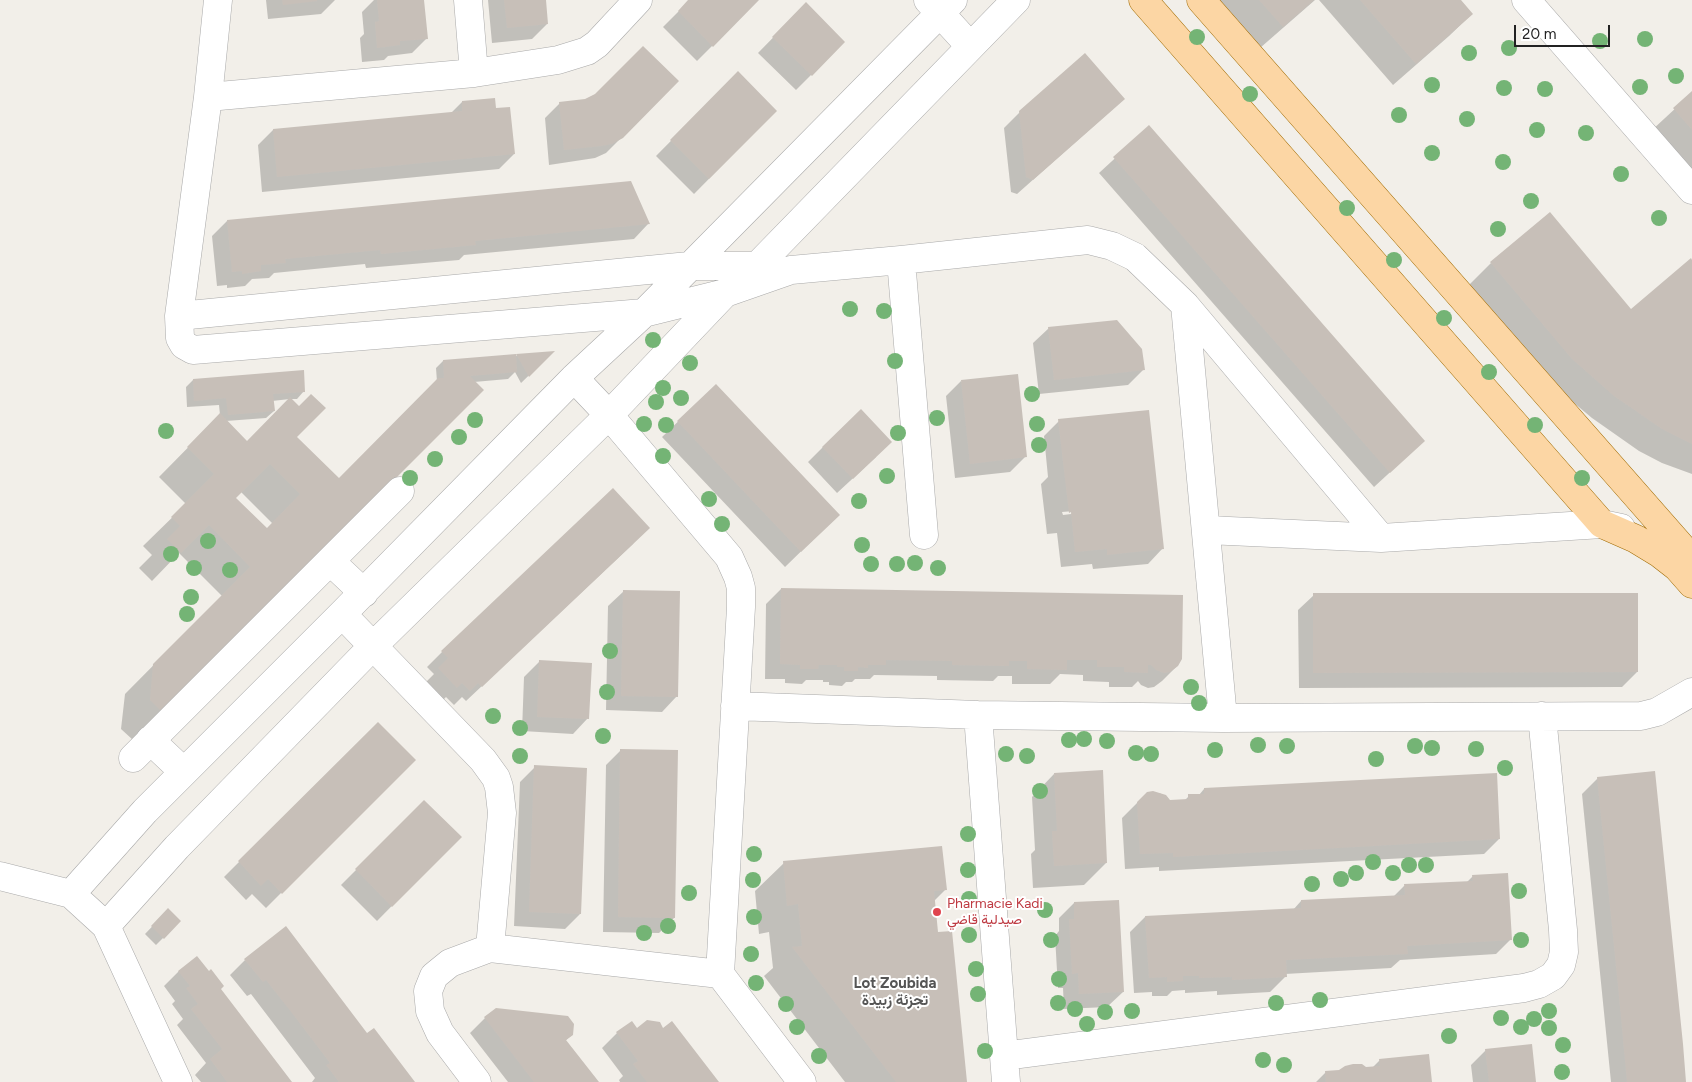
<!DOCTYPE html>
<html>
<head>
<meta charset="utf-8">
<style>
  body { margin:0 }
  #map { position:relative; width:1692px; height:1082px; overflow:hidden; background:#f2efe9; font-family:Figtree,sans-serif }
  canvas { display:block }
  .scale { position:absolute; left:1514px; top:25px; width:96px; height:22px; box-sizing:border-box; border:2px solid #222; border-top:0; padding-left:6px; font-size:15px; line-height:18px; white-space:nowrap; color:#222; -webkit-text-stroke:4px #fff; paint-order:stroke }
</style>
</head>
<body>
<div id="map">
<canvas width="1692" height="1082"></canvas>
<div class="scale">20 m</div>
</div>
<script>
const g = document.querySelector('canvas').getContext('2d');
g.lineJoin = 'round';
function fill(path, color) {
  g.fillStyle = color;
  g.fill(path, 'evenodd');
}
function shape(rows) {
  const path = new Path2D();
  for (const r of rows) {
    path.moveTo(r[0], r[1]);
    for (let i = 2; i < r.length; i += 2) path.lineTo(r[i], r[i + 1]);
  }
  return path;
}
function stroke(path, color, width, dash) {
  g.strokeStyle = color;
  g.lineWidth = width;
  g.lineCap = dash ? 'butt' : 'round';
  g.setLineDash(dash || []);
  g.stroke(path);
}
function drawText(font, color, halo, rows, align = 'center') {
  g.font = font + ' Figtree,Vazirmatn,sans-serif';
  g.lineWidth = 4;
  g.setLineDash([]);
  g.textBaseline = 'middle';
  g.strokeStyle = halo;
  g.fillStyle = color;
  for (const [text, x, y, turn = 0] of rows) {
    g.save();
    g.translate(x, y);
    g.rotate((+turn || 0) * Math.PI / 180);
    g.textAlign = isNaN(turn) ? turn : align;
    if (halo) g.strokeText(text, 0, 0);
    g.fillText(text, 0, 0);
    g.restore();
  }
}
fill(shape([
  [266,0,335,0,321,14,268,19],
  [374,0,423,0,427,38,412,53,388,56,384,60,362,62,360,38,364,34,362,12],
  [488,0,545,0,547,24,532,39,492,43],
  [690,0,758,0,697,61,663,27],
  [1217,0,1315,0,1260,48],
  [1319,0,1460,0,1472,14,1449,36,1393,85],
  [806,4,844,42,796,90,758,53],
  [738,73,776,111,694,194,656,156],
  [678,81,606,153,595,158,549,165,545,118,560,103,586,101],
  [1692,93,1692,177,1651,131],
  [1124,99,1017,194,1011,192,1004,128,1020,112],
  [462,102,514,154,499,169,262,192,258,145,273,130,451,113],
  [1149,127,1424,441,1374,487,1099,173],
  [227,221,648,224,634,239,464,255,459,260,366,268,365,264,274,273,269,278,252,279,245,286,227,288,227,285,217,286,212,236],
  [1692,261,1692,474,1662,463,1639,451,1592,418,1549,382,1469,285,1491,263,1631,310],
  [1049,328,1143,370,1128,385,1039,394,1033,343],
  [552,353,521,383,515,372,508,379,474,382,482,390,133,740,121,729,125,694,222,596,179,553,152,581,139,568,152,555,143,546,186,504,159,477,220,415,219,405,187,407,186,387,193,380,304,391,297,399,290,399,295,437,339,480,437,382,436,368,443,361],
  [290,399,247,442,226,421,266,418,274,411,272,401],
  [241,492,273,524,267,530,235,498],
  [961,381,1025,457,1010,472,955,478,946,396],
  [716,385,823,530,785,567,662,437],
  [1059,421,1163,548,1148,564,1093,569,1092,564,1061,567,1057,533,1047,534,1041,484,1048,477,1044,436],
  [1074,511,1071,514,1063,515,1062,512],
  [823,447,876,457,837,493,808,462],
  [634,543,466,701,462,697,454,705,446,697,441,702,424,684,434,674,427,667,442,652],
  [781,589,1177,666,1162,681,1154,687,1148,688,1141,685,1138,681,1132,687,1109,687,1109,682,1083,681,1083,675,1060,674,1050,684,1012,684,1012,676,998,676,993,681,937,680,937,676,874,675,870,679,855,679,852,682,846,682,842,686,829,685,829,682,823,682,823,680,806,680,802,684,785,683,785,679,765,679,766,604],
  [624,591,677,696,662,712,606,710,608,606],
  [1314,595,1637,672,1622,687,1299,688,1298,610],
  [540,661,588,718,573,734,522,731,524,677],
  [378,723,414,760,266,908,252,894,246,900,224,877],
  [621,750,674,918,659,933,603,932,606,765],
  [535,767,580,914,565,929,514,926,520,782],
  [1054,774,1106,863,1084,885,1033,888,1031,854,1035,850,1032,797],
  [1598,778,1685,1082,1611,1082,1582,794],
  [1204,789,1499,839,1484,854,1159,871,1159,867,1125,869,1122,818,1137,803,1147,794,1159,793,1166,796,1170,801,1184,801,1189,796,1199,795],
  [424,802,460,837,377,921,341,885],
  [784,863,946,889,934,901,937,934,966,1082,845,1082,764,976,773,968,769,932,759,934,755,891],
  [1473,876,1511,939,1496,954,1400,960,1391,968,1285,974,1285,977,1270,992,1217,995,1217,991,1185,993,1185,990,1172,991,1167,996,1152,996,1152,992,1134,993,1130,932,1145,917,1293,910,1301,901,1393,897,1404,886,1467,882],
  [1074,903,1123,992,1107,1007,1064,1009,1063,988,1058,988,1055,936,1059,931,1059,918],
  [168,910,179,922,156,945,145,934],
  [245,960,367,1035,414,1082,312,1082,315,1078,251,994,247,996,230,975],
  [179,971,220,989,291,1082,201,1082,195,1075,206,1063,177,1025,183,1019,172,1004,175,1001,164,986],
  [485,1018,572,1035,565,1041,597,1082,508,1082,470,1033],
  [637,1029,663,1029,717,1082,620,1082,619,1080,623,1076,602,1048,617,1033],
  [1486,1050,1535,1082,1473,1082,1471,1065],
  [1380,1060,1431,1082,1316,1082,1326,1072,1372,1068]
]), '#0003');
fill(shape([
  [282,0,317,0,317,1,283,5],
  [377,0,424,0,428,39,400,41,400,45,377,48,375,22,379,21],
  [504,0,546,0,548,24,507,28],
  [688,0,759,0,713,47,678,11],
  [1259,0,1314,0,1283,27],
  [1360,0,1461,0,1473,14,1416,64],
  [806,2,845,42,812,76,772,37],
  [643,46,679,81,623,138,612,144,601,146,564,150,559,102,585,99,595,94],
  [1085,53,1125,99,1033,180,1026,177,1019,111],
  [738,71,777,111,709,179,670,140],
  [1692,91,1692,130,1673,108],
  [495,98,496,108,510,107,515,154,277,177,273,129,462,111,462,101],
  [1149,125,1425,441,1390,473,1113,157],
  [631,181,650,224,475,241,476,245,381,254,380,250,285,259,286,263,261,265,261,271,242,274,242,271,232,272,227,220],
  [1550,212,1631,309,1691,258,1692,260,1692,444,1662,429,1633,409,1614,396,1572,359,1490,262],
  [1117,320,1142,349,1145,370,1054,380,1048,327],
  [555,351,529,377,516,354],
  [516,354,517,372,470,376,484,390,162,712,150,700,153,664,250,567,209,525,181,553,167,539,180,526,171,517,214,474,187,447,220,413,247,441,290,397,299,406,311,394,326,408,297,437,339,478,438,378,444,378,443,360],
  [270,464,300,494,267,528,236,498],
  [304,370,305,392,273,394,275,411,228,415,226,398,194,401,193,379],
  [1018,374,1027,457,970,464,961,380],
  [716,384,840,515,801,552,677,421],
  [861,409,892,442,853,479,822,447],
  [1149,410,1164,549,1107,555,1107,549,1075,552,1071,512,1069,513,1058,419],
  [613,488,650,528,482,687,478,683,470,691,462,683,457,688,438,668,448,658,441,651],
  [781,588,1183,595,1182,659,1178,666,1170,672,1164,673,1156,670,1151,665,1148,665,1148,673,1124,672,1124,667,1097,667,1097,660,1067,660,1067,670,1027,669,1027,661,1009,661,1009,666,952,665,952,661,886,660,886,665,868,665,868,668,858,667,858,671,844,671,844,667,837,667,837,665,819,665,818,669,800,669,800,665,780,664],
  [623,590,680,591,678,697,621,696],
  [1313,593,1638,593,1638,672,1313,673],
  [539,660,592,663,589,719,537,717],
  [378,722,416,760,282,894,268,879,261,886,238,861],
  [620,749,678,750,675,918,618,917],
  [534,765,587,768,581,914,529,912],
  [1103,770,1107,863,1054,866,1052,831,1057,831,1054,773],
  [1655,771,1683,1044,1686,1082,1627,1082,1619,996,1597,777],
  [1497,773,1500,839,1173,857,1173,853,1140,854,1137,802,1147,792,1153,791,1166,795,1170,800,1188,799,1188,794,1204,794,1204,788],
  [424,800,462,837,392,907,355,869],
  [942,846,947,890,934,891,938,932,952,931,967,1082,896,1082,792,947,802,946,798,904,787,906,783,861],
  [1508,873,1512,940,1407,946,1408,954,1286,960,1287,977,1232,980,1232,977,1199,978,1199,976,1183,976,1183,981,1167,982,1167,977,1149,978,1145,916,1301,908,1301,900,1405,895,1404,884,1473,881,1472,875],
  [1119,900,1124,992,1079,994,1078,973,1072,974,1069,919,1074,919,1074,902],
  [168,908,181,921,164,939,151,926],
  [286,926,367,1033,374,1028,415,1082,339,1082,326,1065,330,1063,292,1013,266,980,263,982,244,959],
  [197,956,209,971,211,969,224,986,221,989,292,1082,227,1082,210,1059,222,1049,191,1009,198,1004,186,988,190,986,178,971],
  [496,1008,568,1016,574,1024,573,1035,566,1040,599,1082,534,1082,484,1017],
  [647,1020,660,1022,663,1028,672,1021,719,1082,647,1082,633,1064,638,1061,616,1032,632,1021,637,1028],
  [1532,1044,1536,1082,1489,1082,1485,1049],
  [1429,1054,1432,1082,1326,1082,1325,1071,1339,1070,1345,1066,1353,1064,1362,1064,1366,1067,1380,1066,1379,1059]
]), '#c7bfb8');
const minor = shape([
  [468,0,474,73],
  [638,0,597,44,587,51,558,60,474,73,208,97,179,316,180,338,184,345,193,350,644,313,725,293,791,270,901,260,1088,240,1112,246,1135,257,1185,305,1381,538],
  [928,0,970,46],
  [1526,0,1692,190],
  [208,97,218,0],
  [901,260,924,535],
  [1185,305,1223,718],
  [179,316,689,266,765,266],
  [574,378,609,415,729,557,738,577,741,588,741,607,720,974],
  [1207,530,1381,538,1602,524,1621,528],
  [330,561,364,593],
  [342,614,483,760,496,778,499,787,502,813,490,948],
  [735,706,978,715,1223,718,1641,716,1657,712,1692,692],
  [978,715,1006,1082],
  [150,740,184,772],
  [133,758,400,491],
  [0,876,71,894,106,926,178,1082],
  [71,894,145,811,342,614,574,378,644,313,953,0],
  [106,926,177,847,373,646,609,415,725,293,758,265,1016,0],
  [1004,1056,1524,988,1539,984,1553,976,1561,965,1564,952,1563,930,1542,716],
  [477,1082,440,1033,430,1011,428,991,434,976,450,963,490,948,720,974,802,1082]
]);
const major = shape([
  [1143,0,1602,524,1636,539,1659,553,1677,567,1692,584],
  [1201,0,1692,559]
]);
stroke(minor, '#a9a9a9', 29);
stroke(major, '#a06b00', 29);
stroke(minor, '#fff', 28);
stroke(major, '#fcd6a4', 28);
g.fillStyle = '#74b475';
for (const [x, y] of [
  [1197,37],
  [1645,39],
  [1600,41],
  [1509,48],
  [1469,53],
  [1676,76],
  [1432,85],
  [1640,87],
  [1504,88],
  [1545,89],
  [1250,94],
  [1399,115],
  [1467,119],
  [1537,130],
  [1586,133],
  [1432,153],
  [1503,162],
  [1621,174],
  [1531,201],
  [1347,208],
  [1659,218],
  [1498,229],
  [1394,260],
  [850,309],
  [884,311],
  [1444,318],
  [653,340],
  [895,361],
  [690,363],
  [1489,372],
  [663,388],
  [1032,394],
  [681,398],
  [656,402],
  [937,418],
  [475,420],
  [644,424],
  [1037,424],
  [666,425],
  [1535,425],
  [166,431],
  [898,433],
  [459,437],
  [1039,445],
  [663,456],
  [435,459],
  [887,476],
  [410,478],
  [1582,478],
  [709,499],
  [859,501],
  [722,524],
  [208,541],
  [862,545],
  [171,554],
  [915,563],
  [871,564],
  [897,564],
  [194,568],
  [938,568],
  [230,570],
  [191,597],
  [187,614],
  [610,651],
  [1191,687],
  [607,692],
  [1199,703],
  [493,716],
  [520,728],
  [603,736],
  [1084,739],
  [1069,740],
  [1107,741],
  [1258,745],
  [1287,746],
  [1415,746],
  [1432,748],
  [1476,749],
  [1215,750],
  [1136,753],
  [1006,754],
  [1151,754],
  [520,756],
  [1027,756],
  [1376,759],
  [1505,768],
  [1040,791],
  [968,834],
  [754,854],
  [1373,862],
  [1409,865],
  [1426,865],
  [968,870],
  [1356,873],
  [1393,873],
  [1341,879],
  [753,880],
  [1312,884],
  [1519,891],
  [689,893],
  [969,899],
  [1045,910],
  [754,917],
  [668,926],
  [644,933],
  [969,935],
  [1051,940],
  [1521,940],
  [751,954],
  [976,969],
  [1059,979],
  [756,983],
  [978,994],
  [1320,1000],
  [1058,1003],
  [1276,1003],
  [786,1004],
  [1075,1009],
  [1132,1011],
  [1549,1011],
  [1105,1012],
  [1501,1018],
  [1534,1019],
  [1087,1024],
  [797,1027],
  [1521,1027],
  [1549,1028],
  [1449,1036],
  [1563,1045],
  [985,1051],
  [819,1056],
  [1263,1060],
  [1284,1065],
  [1562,1072]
]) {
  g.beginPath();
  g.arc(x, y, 8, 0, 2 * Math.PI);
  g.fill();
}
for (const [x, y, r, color] of [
  [937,912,5,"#e0444e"]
]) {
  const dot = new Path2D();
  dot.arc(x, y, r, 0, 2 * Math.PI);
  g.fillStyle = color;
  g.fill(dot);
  stroke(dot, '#fff', 2);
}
drawText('14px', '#be3a42', '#fff', [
  ["Pharmacie Kadi",947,904],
  ["صيدلية قاضي",947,920]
], 'left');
drawText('bold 15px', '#555', '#fff', [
  ["Lot Zoubida",895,984],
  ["تجزئة زبيدة",895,1001]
]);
</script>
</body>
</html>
